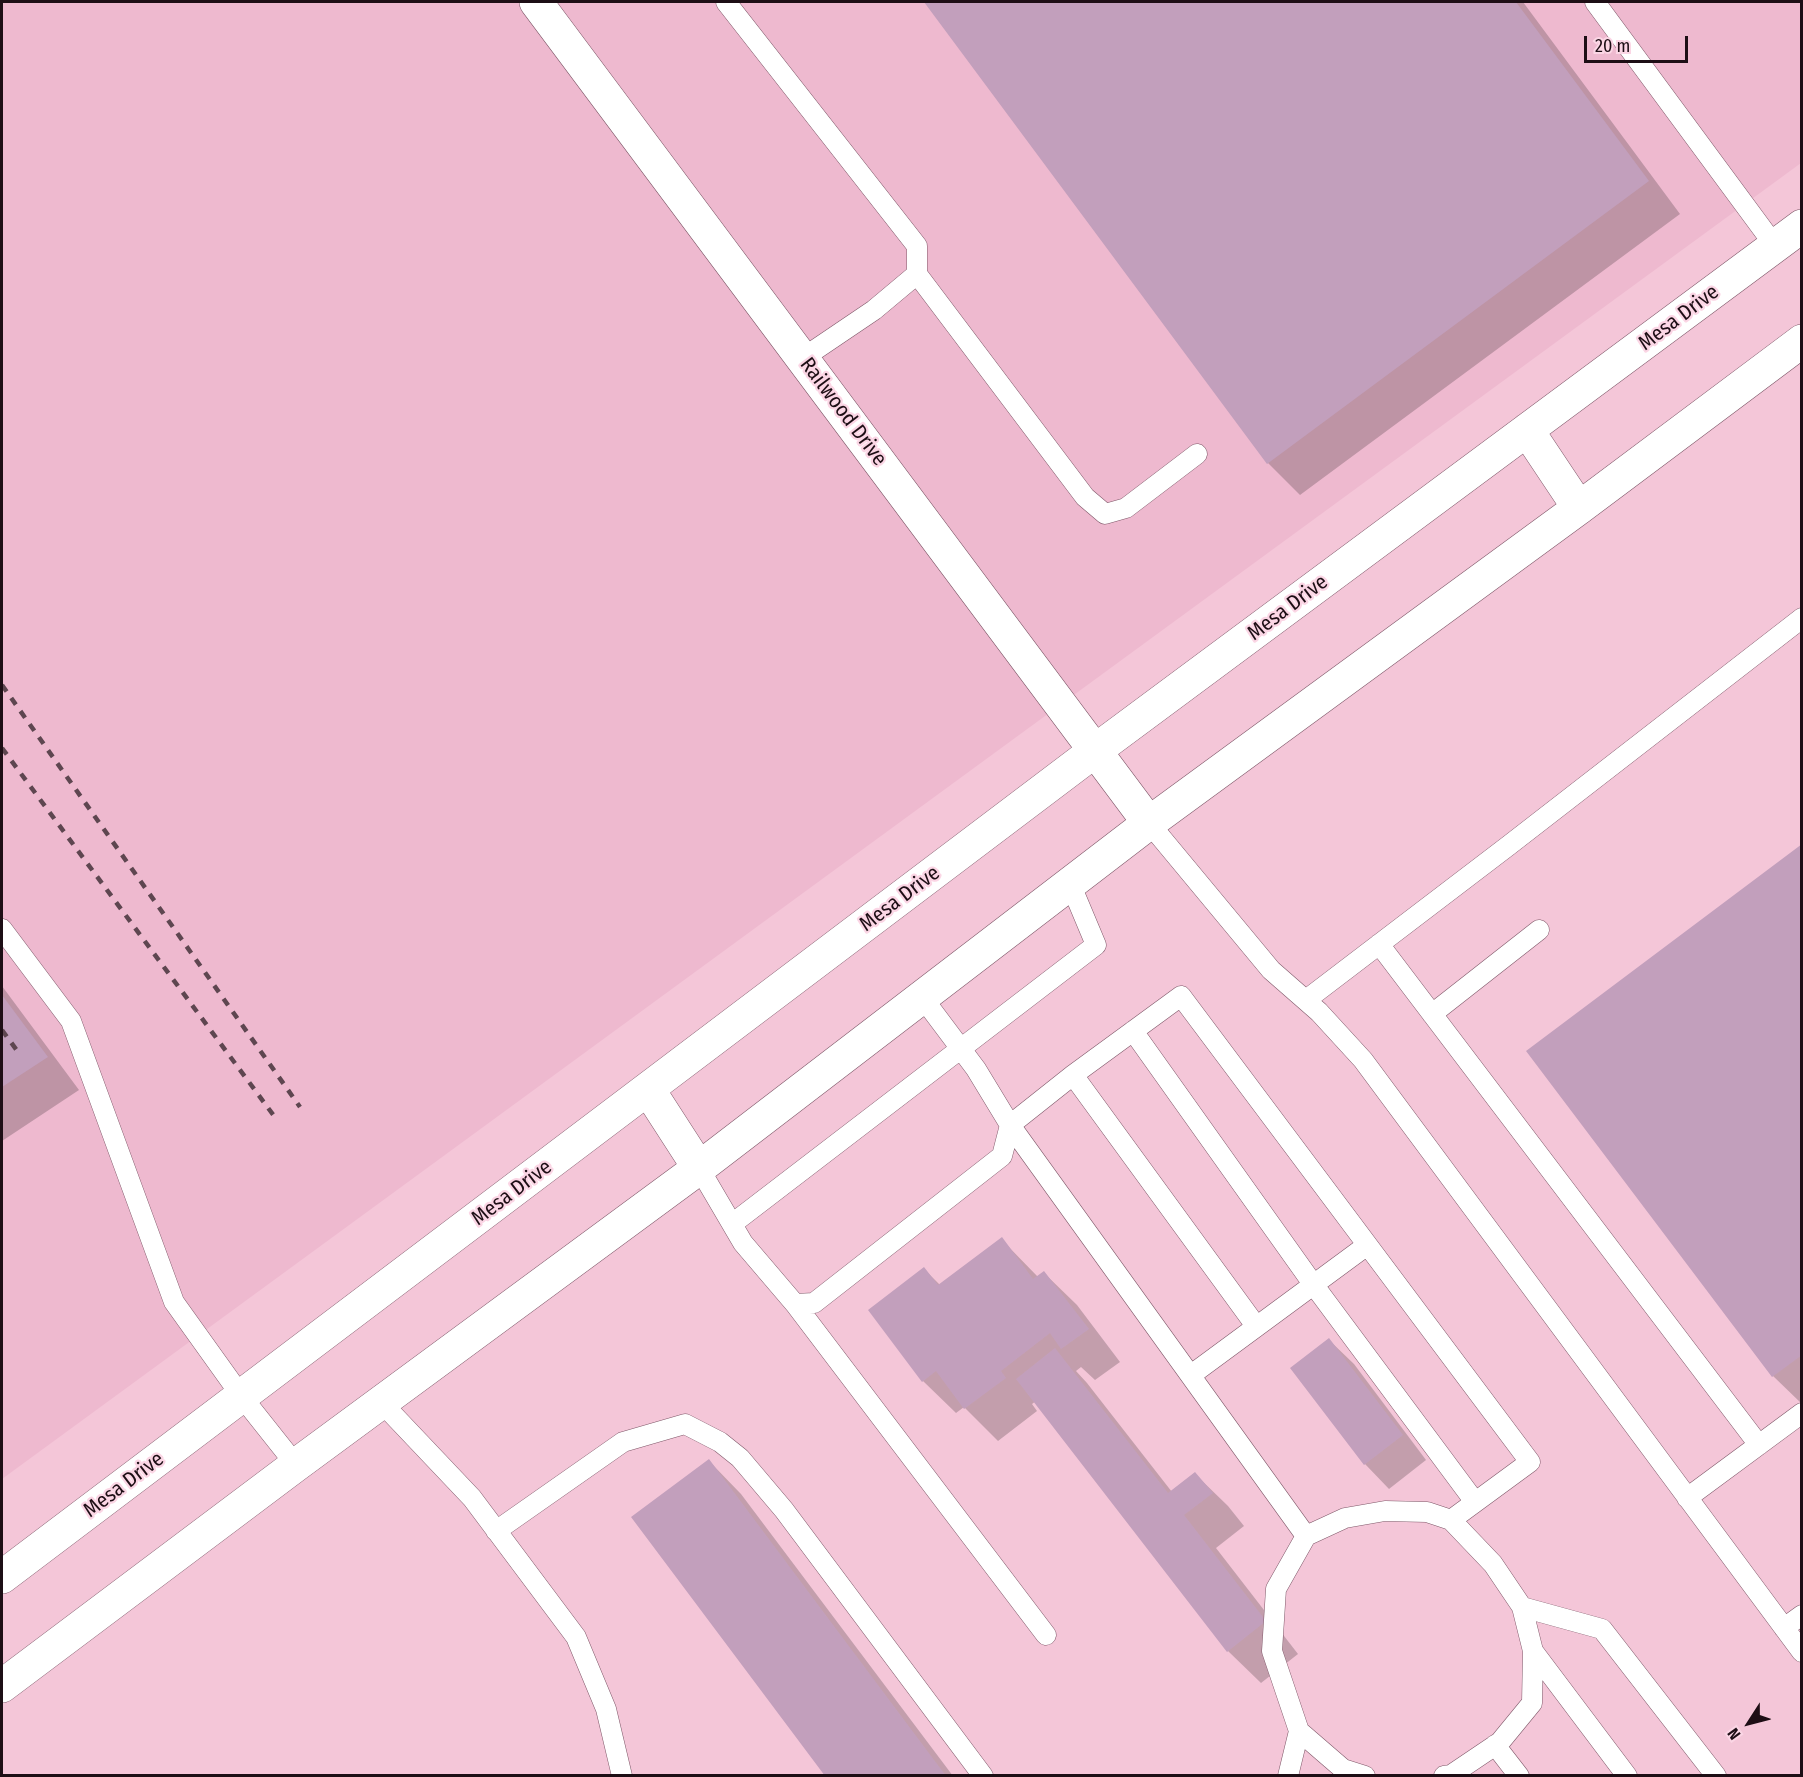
<!DOCTYPE html>
<html>
<head>
<meta charset="utf-8">
<style>
  body { margin:0 }
  #map { position:relative; width:1803px; height:1777px; overflow:hidden; background:#f4c6d8; font-family:"Fira Sans Condensed",sans-serif }
  canvas { display:block }
  .frame { position:absolute; inset:0; border:3px solid #1d0e15; pointer-events:none }
  .north { position:absolute; left:1719px; top:1693px; width:60px; height:60px; -webkit-text-stroke:4px #fbd6e5; paint-order:stroke; rotate:234deg; font-size:16px; font-weight:700; line-height:24px; text-align:center; color:#1d0e15 }
  .north::after { content:''; display:block; margin:auto; width:21px; height:27px; background:#1d0e15; clip-path:polygon(50% 0,100% 100%,50% 72%,0 100%) }
  .scale { position:absolute; left:1584px; top:36px; width:104px; height:27px; box-sizing:border-box; border:3px solid #1d0e15; border-top:0; padding-left:8px; font-size:18px; line-height:21px; white-space:nowrap; color:#1d0e15; -webkit-text-stroke:4px #fbd6e5; paint-order:stroke }
</style>
</head>
<body>
<div id="map">
<canvas width="1803" height="1777"></canvas>
<div class="frame"></div>
<div class="north">N</div>
<div class="scale">20 m</div>
</div>
<script>
const g = document.querySelector('canvas').getContext('2d');
g.lineJoin = 'round';
function fill(path, color) {
  g.fillStyle = color;
  g.fill(path, 'evenodd');
}
function shape(rows) {
  const path = new Path2D();
  for (const r of rows) {
    path.moveTo(r[0], r[1]);
    for (let i = 2; i < r.length; i += 2) path.lineTo(r[i], r[i + 1]);
  }
  return path;
}
function stroke(path, color, width, dash) {
  g.strokeStyle = color;
  g.lineWidth = width;
  g.lineCap = dash ? 'butt' : 'round';
  g.setLineDash(dash || []);
  g.stroke(path);
}
function drawText(font, color, halo, rows, align = 'center') {
  g.font = font + ' "Fira Sans Condensed",sans-serif';
  g.lineWidth = 4.5;
  g.setLineDash([]);
  g.textBaseline = 'middle';
  g.strokeStyle = halo;
  g.fillStyle = color;
  for (const [text, x, y, turn = 0] of rows) {
    g.save();
    g.translate(x, y);
    g.rotate((+turn || 0) * Math.PI / 180);
    g.textAlign = isNaN(turn) ? turn : align;
    if (halo) g.strokeText(text, 0, 0);
    g.fillText(text, 0, 0);
    g.restore();
  }
}
fill(shape([
  [2,2,1801,2,1801,163,2,1479]
]), '#eeb9cf');
fill(shape([
  [926,2,1523,2,1680,214,1300,495,1268,463],
  [1802,845,1802,1404,1773,1376],
  [2,986,79,1090,2,1141],
  [1001,1239,1038,1277,1044,1273,1077,1305,1120,1362,1095,1380,1081,1367,1076,1371,1087,1383,1172,1492,1195,1474,1228,1506,1244,1526,1216,1548,1298,1654,1261,1683,1228,1651,1036,1401,1032,1404,1037,1411,998,1441,964,1407,956,1413,923,1381,924,1269,940,1285],
  [1329,1340,1354,1364,1426,1460,1389,1489,1365,1464],
  [709,1461,741,1494,953,1776,827,1776]
]), '#0003');
fill(shape([
  [924,2,1516,2,1649,181,1267,464],
  [1802,844,1802,1355,1772,1377,1526,1051],
  [2,995,48,1057,2,1087],
  [1002,1237,1033,1279,1044,1271,1089,1329,1061,1349,1050,1333,1001,1371,1006,1378,964,1409,936,1371,922,1382,868,1310,924,1267,938,1285],
  [1329,1338,1403,1435,1364,1465,1290,1368],
  [1055,1348,1168,1493,1195,1472,1213,1493,1184,1515,1266,1621,1227,1652,1016,1379],
  [709,1459,946,1776,825,1776,631,1517]
]), '#c29fbc');
const lane = shape([
  [726,2,917,246,917,274,874,310,803,358],
  [1595,2,1775,246],
  [917,274,1085,497,1105,514,1126,508,1197,454],
  [1149,823,1271,970,1319,1012,1363,1060,1802,1652],
  [2,929,71,1021,174,1302,242,1397,296,1465],
  [1379,944,1759,1445],
  [1181,996,1530,1462,1451,1520,1427,1512,1385,1511,1345,1518,1306,1536,1010,1125,1073,1075,1181,996],
  [1306,1000,1508,846,1802,618],
  [1432,1014,1539,930],
  [1133,1031,1313,1284,1475,1502],
  [1073,1075,1256,1326],
  [699,1168,743,1243,795,1304,814,1303,1002,1156,1010,1125,976,1069,922,997],
  [732,1224,1096,945,1070,883],
  [795,1304,1046,1635],
  [1191,1375,1366,1246],
  [381,1402,472,1498,576,1637,606,1709,622,1776],
  [1687,1498,1802,1413],
  [496,1531,623,1442,685,1424,720,1442,740,1458,784,1510,983,1776],
  [1306,1536,1276,1589,1272,1651,1299,1731,1343,1769,1365,1776],
  [1522,1607,1602,1629,1716,1776],
  [1784,1628,1802,1615],
  [1533,1651,1627,1776],
  [1495,1745,1519,1776],
  [1288,1776,1299,1731],
  [1444,1776,1451,1775,1500,1742,1532,1703,1533,1651,1522,1607,1493,1564,1451,1520]
]);
const street = shape([
  [536,2,1149,823]
]);
const secondary = shape([
  [1527,430,1579,508],
  [648,1089,699,1168],
  [2,1577,1096,750,1802,226],
  [2,1686,296,1465,699,1168,1149,823,1579,508,1802,341]
]);
stroke(lane, '#7f5869', 21);
stroke(street, '#7f5869', 34);
stroke(secondary, '#7f5869', 34);
stroke(lane, '#fff', 20);
stroke(street, '#fff', 33);
stroke(secondary, '#fff', 33);
stroke(shape([
  [2,685,300,1107],
  [2,748,277,1120],
  [2,1030,18,1052]
]), '#5e4650', 4.5, [8, 8]);
drawText('21px', '#1d0e15', '#fbd6e5', [
  ["Mesa Drive",1679,318,-37],
  ["Railwood Drive",843,412,53],
  ["Mesa Drive",1288,608,-37],
  ["Mesa Drive",900,899,-37],
  ["Mesa Drive",512,1193,-37],
  ["Mesa Drive",124,1485,-37]
]);
</script>
</body>
</html>
